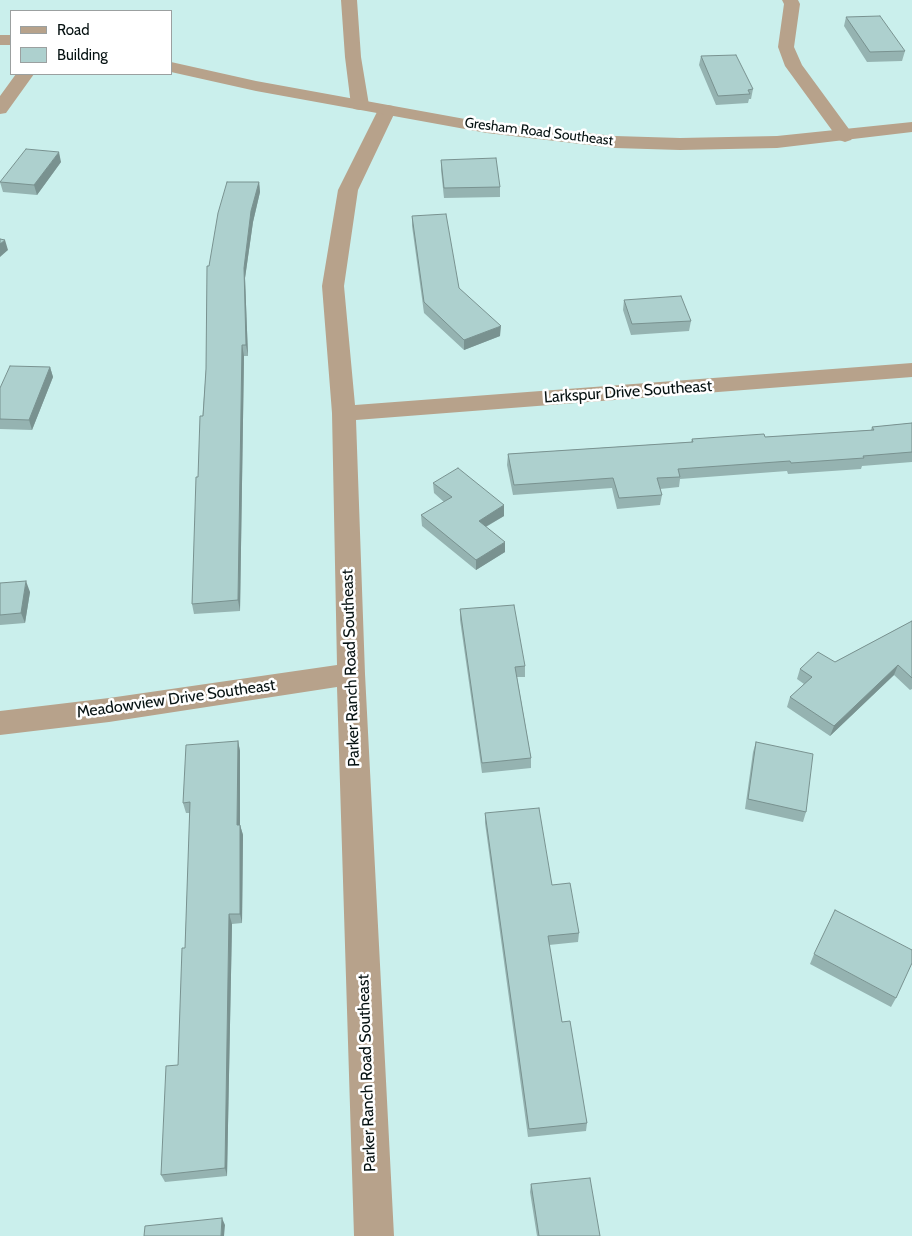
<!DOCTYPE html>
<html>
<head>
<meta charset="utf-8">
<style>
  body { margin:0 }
  #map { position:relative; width:912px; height:1236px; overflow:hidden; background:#caefec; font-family:Cabin,sans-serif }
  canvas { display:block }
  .legend { position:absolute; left:10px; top:10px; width:162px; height:65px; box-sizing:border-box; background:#fff; border:1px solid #9ba0a0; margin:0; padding:6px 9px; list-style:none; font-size:15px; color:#051111 }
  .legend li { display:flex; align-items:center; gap:10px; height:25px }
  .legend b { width:25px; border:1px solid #9ba0a0 }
</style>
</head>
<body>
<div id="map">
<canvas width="912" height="1236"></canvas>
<ul class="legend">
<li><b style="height:6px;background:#b7a28b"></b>Road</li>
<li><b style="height:14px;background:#add0ce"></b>Building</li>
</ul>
</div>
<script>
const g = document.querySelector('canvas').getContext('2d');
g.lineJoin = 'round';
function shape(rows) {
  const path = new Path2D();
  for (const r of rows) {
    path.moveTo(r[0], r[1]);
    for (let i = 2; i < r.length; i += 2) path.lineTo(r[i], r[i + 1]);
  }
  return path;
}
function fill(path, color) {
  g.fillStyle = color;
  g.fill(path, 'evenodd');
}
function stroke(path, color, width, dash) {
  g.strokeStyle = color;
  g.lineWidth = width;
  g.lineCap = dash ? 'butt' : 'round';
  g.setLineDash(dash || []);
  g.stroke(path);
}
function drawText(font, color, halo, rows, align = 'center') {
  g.font = font + ' Cabin,sans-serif';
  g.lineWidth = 5;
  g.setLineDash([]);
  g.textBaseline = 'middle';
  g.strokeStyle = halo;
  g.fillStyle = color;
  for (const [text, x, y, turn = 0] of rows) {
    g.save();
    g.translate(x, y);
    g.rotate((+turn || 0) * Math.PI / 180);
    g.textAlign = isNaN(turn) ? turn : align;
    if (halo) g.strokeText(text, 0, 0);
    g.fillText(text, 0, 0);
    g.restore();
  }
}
fill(shape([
  [341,0,357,0,361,57,369,105,366,109,360,110,354,109,351,105,345,57,341,0],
  [782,0,798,0,800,4,794,47,802,65,854,136,851,140,845,142,839,140,785,66,778,47,784,4,782,0],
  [16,74,34,74,6,113,0,114,0,96,16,74],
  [387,105,393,106,396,110,358,190,344,286,355,405,912,363,912,377,356,420,365,674,394,1236,354,1236,337,687,109,722,0,735,0,711,109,698,337,665,332,413,322,286,338,190,378,110,381,106,387,105]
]), '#b7a28b');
fill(shape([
  [0,35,11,35,11,45,0,45,0,35],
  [171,62,256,81,487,123,615,136,680,138,777,136,912,122,912,132,777,148,680,150,615,148,487,133,256,91,171,72,171,62]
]), '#b7a28b');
fill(shape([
  [846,17,905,51,902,61,867,62,844,26],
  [701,56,753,89,751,99,749,99,748,103,716,105,699,65],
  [441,160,500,187,500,197,444,198,441,170],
  [61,162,37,195,3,192,0,182],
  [259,182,260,192,253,222,245,278,248,356,244,356,240,611,194,614,192,604,198,477,206,369,209,266],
  [412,216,459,288,500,336,464,350,424,313,412,226],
  [624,300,691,321,689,331,631,335,623,310],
  [50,367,53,377,32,430,0,429,0,388],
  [912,423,912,462,862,466,861,469,788,474,787,471,680,479,679,487,660,489,662,495,660,505,617,509,612,488,513,495,507,465,508,454,691,442,692,439,765,437,871,430,872,427],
  [433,483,504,505,504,516,486,527,505,552,476,570,422,526,421,515,444,502,434,493],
  [0,583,30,592,25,623,0,625],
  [460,609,525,666,525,677,517,677,531,758,531,768,482,773,460,620],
  [912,621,912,689,910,690,894,675,830,736,787,707,790,697,804,684,797,679,800,669,835,662],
  [238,741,240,751,240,825,243,835,242,923,232,924,227,1176,165,1182,161,1175,178,1065,185,948,190,813,186,813,183,803],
  [756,742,806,812,803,822,745,809,753,752],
  [485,813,552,885,579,933,578,942,549,945,562,1022,587,1123,586,1131,528,1137,485,823],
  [814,954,896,998,891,1007,810,964],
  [531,1184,600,1236,537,1236,530,1192]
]), '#95b3b1');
fill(shape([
  [59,152,61,162,37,195,34,185],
  [259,182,260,192,253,222,245,278,248,356,246,345,244,268,251,211],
  [5,240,8,250,0,257,0,244],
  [501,326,500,336,464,350,464,340],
  [242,345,244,356,240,611,238,600],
  [50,367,53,377,32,430,29,420],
  [504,505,504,516,478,531,479,521],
  [505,542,505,552,476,570,476,560],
  [26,581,30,592,25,623,21,613],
  [898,665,894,675,830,736,834,726],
  [238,741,240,751,240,835,237,825],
  [240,825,243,835,242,923,240,914],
  [229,914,232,924,227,1176,225,1168],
  [222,1218,225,1225,224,1236,221,1236]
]), '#799290');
const building = shape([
  [880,16,905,51,870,52,846,17,880,16],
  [736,55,753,89,748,90,750,94,718,96,701,56,736,55],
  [26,149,59,152,34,185,0,182,26,149],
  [496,158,500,187,444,188,441,160,496,158],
  [227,182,259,182,251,211,244,268,246,345,242,345,238,600,192,604,196,477,198,477,200,416,203,416,206,369,207,266,209,266,218,213,227,182],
  [446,214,459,288,501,326,464,340,424,302,412,216,446,214],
  [0,239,5,240,0,244,0,239],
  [681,296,691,321,632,324,624,300,681,296],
  [10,366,50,367,29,420,0,419,0,388,10,366],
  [912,423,912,452,863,456,864,458,791,463,790,461,678,469,680,477,657,478,662,495,619,498,613,478,514,485,508,454,693,442,692,439,764,434,765,437,874,430,872,427,912,423],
  [458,468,504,505,479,521,505,542,476,560,421,515,452,497,433,483,458,468],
  [26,581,21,613,0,615,0,583,26,581],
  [514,605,525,666,515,667,531,758,482,763,460,609,514,605],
  [912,621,912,678,898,665,834,726,790,697,812,677,800,669,818,652,835,662,912,621],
  [238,741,237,825,240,825,240,914,229,914,225,1168,161,1175,166,1066,178,1065,182,948,185,948,190,802,183,803,186,745,238,741],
  [756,742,813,754,806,812,748,799,756,742],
  [539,808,552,885,570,883,579,933,548,936,562,1022,570,1021,587,1123,529,1129,485,813,539,808],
  [835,910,912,950,912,963,896,998,814,954,835,910],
  [590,1178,600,1236,539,1236,531,1184,590,1178],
  [222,1218,221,1236,144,1236,145,1226,222,1218]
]);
fill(building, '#add0ce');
stroke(building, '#799290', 1);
drawText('14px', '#051111', '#fff', [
  ["Gresham Road Southeast",539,132,7]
]);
drawText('16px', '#051111', '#fff', [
  ["Larkspur Drive Southeast",628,392,-4],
  ["Parker Ranch Road Southeast",351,668,-92],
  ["Meadowview Drive Southeast",176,699,-8],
  ["Parker Ranch Road Southeast",367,1073,-92]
]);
</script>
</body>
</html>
